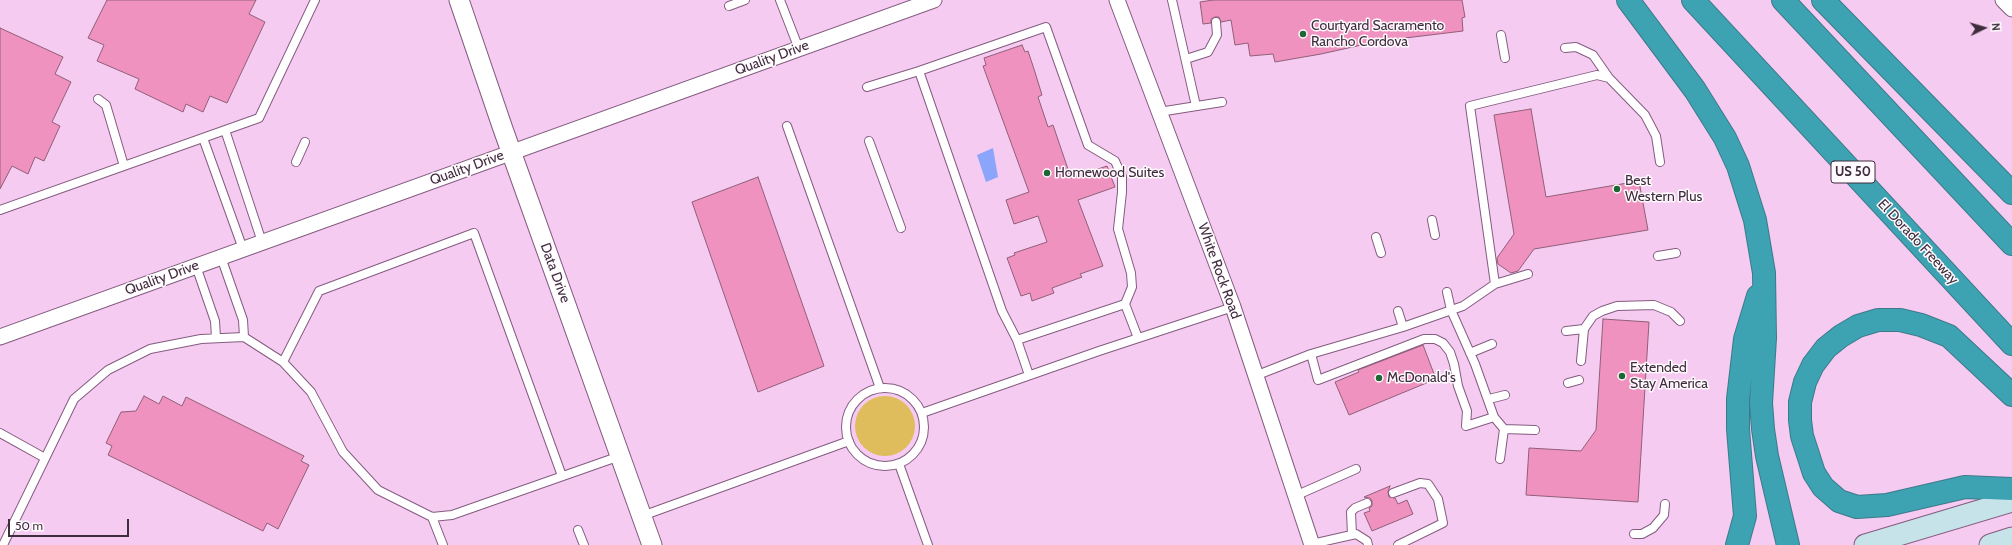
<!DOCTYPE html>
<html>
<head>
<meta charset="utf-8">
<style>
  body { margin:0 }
  #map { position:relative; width:2012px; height:545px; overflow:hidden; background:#f6cbf2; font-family:Cabin,sans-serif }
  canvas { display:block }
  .north { position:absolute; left:1964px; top:8px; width:40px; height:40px; -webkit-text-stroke:3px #fffafe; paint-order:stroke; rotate:85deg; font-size:11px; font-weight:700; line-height:16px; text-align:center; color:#3e2d3c }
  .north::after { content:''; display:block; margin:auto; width:14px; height:18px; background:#3e2d3c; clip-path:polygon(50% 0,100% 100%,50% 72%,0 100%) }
  .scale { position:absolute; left:8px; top:519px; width:121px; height:18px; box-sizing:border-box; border:2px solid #3e2d3c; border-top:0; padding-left:5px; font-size:12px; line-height:14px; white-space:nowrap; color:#3e2d3c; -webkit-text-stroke:3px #fffafe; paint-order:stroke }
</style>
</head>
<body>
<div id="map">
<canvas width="2012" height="545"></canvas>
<div class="north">N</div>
<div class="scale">50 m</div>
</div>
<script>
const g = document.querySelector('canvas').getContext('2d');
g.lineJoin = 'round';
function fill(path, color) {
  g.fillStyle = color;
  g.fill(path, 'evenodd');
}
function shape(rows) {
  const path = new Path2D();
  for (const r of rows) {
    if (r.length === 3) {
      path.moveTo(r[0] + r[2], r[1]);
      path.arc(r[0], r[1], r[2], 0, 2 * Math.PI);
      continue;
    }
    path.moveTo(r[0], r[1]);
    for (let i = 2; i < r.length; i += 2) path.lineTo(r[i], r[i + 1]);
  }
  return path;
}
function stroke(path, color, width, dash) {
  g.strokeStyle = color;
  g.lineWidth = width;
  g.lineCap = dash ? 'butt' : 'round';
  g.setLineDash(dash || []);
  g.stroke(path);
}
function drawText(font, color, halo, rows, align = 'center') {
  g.font = font + ' Cabin,sans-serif';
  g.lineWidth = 3;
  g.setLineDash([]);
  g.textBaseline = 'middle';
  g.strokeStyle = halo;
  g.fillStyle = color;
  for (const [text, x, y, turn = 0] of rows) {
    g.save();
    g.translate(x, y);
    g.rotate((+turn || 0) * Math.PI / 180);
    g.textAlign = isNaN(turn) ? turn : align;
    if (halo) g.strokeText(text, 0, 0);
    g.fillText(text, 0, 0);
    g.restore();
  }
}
fill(shape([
  [885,426,30]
]), '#dfbc5c');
fill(shape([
  [993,148,998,177,986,182,977,155]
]), '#8aa5fa');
const building = shape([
  [107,0,256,0,249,14,265,22,227,103,210,96,203,112,186,104,183,112,135,89,139,79,97,61,104,45,88,38,107,0],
  [1213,0,1462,0,1465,17,1462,18,1463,31,1405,38,1405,41,1384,44,1384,40,1321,54,1275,62,1273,54,1250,56,1248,43,1235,45,1231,20,1221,22,1219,17,1215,17,1211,19,1211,23,1203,24,1200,2,1213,0],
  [0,28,63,57,55,74,71,82,52,122,60,126,44,161,35,157,28,174,12,166,0,189,0,28],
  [1022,45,1025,52,1028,51,1034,69,1042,95,1038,97,1048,127,1053,125,1071,178,1107,166,1115,187,1078,200,1103,266,1080,274,1082,277,1052,288,1054,293,1032,301,1030,293,1021,296,1007,258,1015,255,1014,253,1047,242,1038,216,1014,224,1006,200,1029,192,983,66,986,65,984,58,1022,45],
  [1531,109,1546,197,1639,181,1648,230,1534,249,1518,271,1511,273,1498,264,1497,258,1514,234,1494,115,1531,109],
  [758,177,824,366,758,392,692,202,758,177],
  [1603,319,1649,322,1638,502,1526,495,1529,448,1581,451,1596,430,1603,319],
  [1423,345,1436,379,1349,415,1335,382,1359,372,1358,370,1423,345],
  [144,396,159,404,163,396,182,406,186,397,304,456,301,461,309,465,278,529,267,523,263,531,108,455,112,446,106,443,121,412,136,411,144,396],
  [1390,486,1388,492,1389,497,1395,498,1398,504,1407,500,1413,514,1372,531,1364,513,1370,511,1369,508,1372,506,1372,501,1370,498,1364,497,1390,486]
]);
fill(building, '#f092c0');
stroke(building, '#8f5f76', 1);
const service = shape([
  [780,0,799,49],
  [1172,0,1196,106],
  [729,6,745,0],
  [1501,35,1505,58],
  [1565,48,1576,47,1593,55,1609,78],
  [1186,59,1208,52,1217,35,1216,22],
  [919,71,1046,27,1088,145,1115,161,1122,177,1122,192,1118,229,1131,273,1132,287,1125,304],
  [867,87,919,71,1002,311,1017,340,1125,304,1138,338],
  [98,99,106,105,124,166],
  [1159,112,1222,102],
  [787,126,880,388],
  [225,130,262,242],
  [203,138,243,249],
  [869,141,901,228],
  [296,162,305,142],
  [0,210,259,118,315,0],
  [1432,220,1435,235],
  [1376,237,1381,253],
  [1658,256,1676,253],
  [221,257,243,320,244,337],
  [196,266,215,321,216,338],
  [1495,284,1470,106,1597,75,1609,78,1645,115,1656,136,1660,162],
  [1447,292,1451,310,1475,364,1494,417,1504,429,1535,430],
  [1398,311,1403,327],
  [1566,331,1584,329],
  [1017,340,1029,375],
  [1470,353,1492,344],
  [1311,354,1318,380,1424,339,1435,339,1443,343,1450,352,1454,364,1458,386,1467,411,1466,426,1494,417],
  [1581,361,1584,329,1593,316,1602,311,1617,306,1654,305,1671,312,1680,321],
  [283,362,319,291,474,233,562,476],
  [1255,376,1311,354,1403,327,1463,306,1495,284,1528,274],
  [1568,383,1579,380],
  [885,427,39],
  [1489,399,1505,395],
  [922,413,1099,351,1233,307],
  [0,433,45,458],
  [1500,459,1504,429],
  [899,464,928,545],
  [1393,493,1420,483,1428,484,1438,499,1443,523,1398,545],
  [1295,496,1356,469],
  [642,516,849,441],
  [432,517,443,545],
  [578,530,584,545],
  [1634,534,1642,534,1653,528,1664,515,1665,504],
  [1352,535,1351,512,1355,508,1367,503],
  [1312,544,1356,534,1367,541,1368,545],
  [3,545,74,399,108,370,150,349,201,339,244,337,283,362,311,392,343,452,378,490,432,517,452,515,620,456]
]);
const minor = shape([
  [1117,0,1233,307,1312,545],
  [2003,0,2012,9],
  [0,337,934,0]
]);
const tertiary = shape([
  [459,0,503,129,652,545]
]);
const secondary = shape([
  [1865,545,2012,501],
  [1990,545,2012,538]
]);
const motorway = shape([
  [1628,0,1695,90,1725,138,1738,166,1755,220,1764,273,1765,338,1761,403,1763,429,1767,456,1788,545],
  [1693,0,2012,344],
  [1783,0,2012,244],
  [1823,0,2012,193],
  [2012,395,1949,336,1921,325,1900,320,1878,320,1858,326,1841,336,1826,348,1813,365,1805,382,1800,402,1800,420,1802,436,1814,473,1823,487,1839,501,1857,507,1887,505,1965,487,2012,489],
  [1737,545,1745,516,1738,429,1738,399,1745,339,1758,296]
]);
stroke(service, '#835c7f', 10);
stroke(minor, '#835c7f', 17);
stroke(tertiary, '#835c7f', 21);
stroke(secondary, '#835c7f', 23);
stroke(motorway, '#3d7a89', 24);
stroke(service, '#fff', 8);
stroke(minor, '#fff', 15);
stroke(tertiary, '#fff', 19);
stroke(secondary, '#c5e3e8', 21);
stroke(motorway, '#3da3b3', 22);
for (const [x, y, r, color] of [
  [1303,34,4,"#1e6734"],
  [1047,173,4,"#1e6734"],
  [1617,189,4,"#1e6734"],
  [1622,376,4,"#1e6734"],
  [1379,378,4,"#1e6734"]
]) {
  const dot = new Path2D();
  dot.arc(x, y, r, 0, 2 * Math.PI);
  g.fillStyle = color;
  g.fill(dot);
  stroke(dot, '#fffafe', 1.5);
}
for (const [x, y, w] of [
  [1853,172,44]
]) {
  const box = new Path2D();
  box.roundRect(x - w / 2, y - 11, w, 22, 3);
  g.fillStyle = '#fffafe';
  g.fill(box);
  stroke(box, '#3e2d3c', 1);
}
drawText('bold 13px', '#3e2d3c', null, [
  ["US 50",1853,172]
]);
drawText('14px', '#3e2d3c', '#fffafe', [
  ["Courtyard Sacramento",1311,26],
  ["Rancho Cordova",1311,42],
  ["Homewood Suites",1055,173],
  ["Best",1625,181],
  ["Western Plus",1625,197],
  ["Extended",1630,368],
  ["Stay America",1630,384],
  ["McDonald's",1387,378]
], 'left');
drawText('14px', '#3e2d3c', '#fffafe', [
  ["Quality Drive",772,58,-20],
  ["Quality Drive",467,168,-20],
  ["El Dorado Freeway",1918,242,47],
  ["White Rock Road",1219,271,70],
  ["Data Drive",555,273,70],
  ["Quality Drive",162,278,-20]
]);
</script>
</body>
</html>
